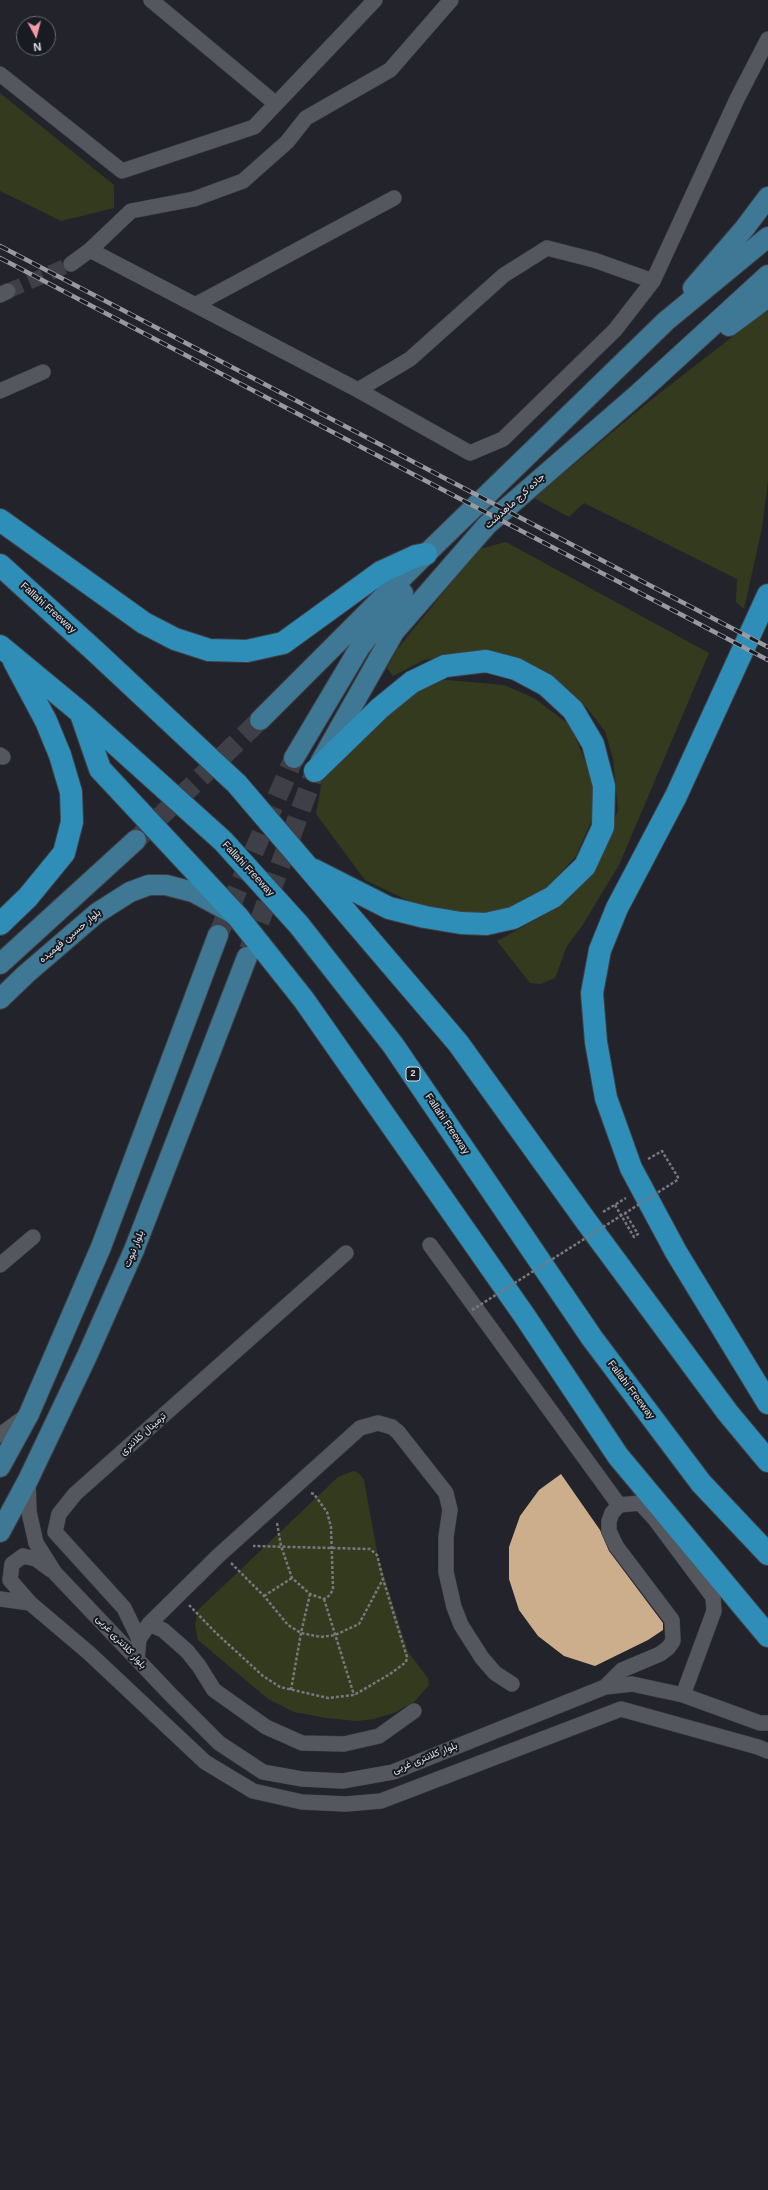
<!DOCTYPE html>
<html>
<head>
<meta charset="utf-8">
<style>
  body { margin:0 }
  #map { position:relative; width:768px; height:2190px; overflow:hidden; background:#23242b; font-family:Helvetica,sans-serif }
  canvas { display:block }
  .north { position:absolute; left:16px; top:16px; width:40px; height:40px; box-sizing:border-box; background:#191b22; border:1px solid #686a70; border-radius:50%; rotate:173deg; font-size:11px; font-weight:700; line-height:16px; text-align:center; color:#dfe0e6 }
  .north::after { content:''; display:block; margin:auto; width:14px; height:18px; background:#f39aa9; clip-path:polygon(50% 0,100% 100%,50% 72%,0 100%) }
</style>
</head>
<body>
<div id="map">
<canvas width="768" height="2190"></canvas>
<div class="north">N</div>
</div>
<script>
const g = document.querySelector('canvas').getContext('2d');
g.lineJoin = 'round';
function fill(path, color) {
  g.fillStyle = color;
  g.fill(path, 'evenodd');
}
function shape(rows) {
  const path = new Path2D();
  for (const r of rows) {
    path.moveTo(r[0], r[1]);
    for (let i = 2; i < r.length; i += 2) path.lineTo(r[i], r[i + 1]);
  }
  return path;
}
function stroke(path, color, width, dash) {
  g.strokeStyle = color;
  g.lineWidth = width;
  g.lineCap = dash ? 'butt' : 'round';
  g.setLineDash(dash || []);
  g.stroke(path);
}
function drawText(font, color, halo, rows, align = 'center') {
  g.font = font + ' Helvetica,Vazirmatn,sans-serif';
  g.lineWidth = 4;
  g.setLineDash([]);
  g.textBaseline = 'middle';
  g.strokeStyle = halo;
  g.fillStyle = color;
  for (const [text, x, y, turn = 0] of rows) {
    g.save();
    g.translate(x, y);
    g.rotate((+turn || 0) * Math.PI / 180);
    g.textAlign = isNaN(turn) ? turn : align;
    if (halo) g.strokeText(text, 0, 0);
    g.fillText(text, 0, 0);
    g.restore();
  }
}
fill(shape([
  [0,93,114,185,114,208,61,221,0,191],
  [768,311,768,481,762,528,744,609,736,602,737,579,584,503,569,517,534,498,652,399,758,317],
  [506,542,709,653,619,865,582,926,567,946,555,978,541,984,530,983,497,941,559,907,588,875,605,843,618,810,613,759,605,731,582,702,551,679,477,652,424,660,393,676,387,668,398,648,479,549],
  [447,680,504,685,534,698,570,725,595,784,593,817,576,856,543,892,505,912,434,913,365,880,316,814,322,781,373,725,421,683],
  [353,1471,359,1473,364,1480,378,1557,408,1652,428,1678,429,1685,414,1702,394,1713,374,1719,357,1721,326,1718,294,1712,268,1699,198,1640,195,1625,198,1610,338,1477]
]), '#333a1e');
fill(shape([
  [561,1474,600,1530,609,1551,663,1623,663,1630,648,1640,595,1666,564,1656,538,1636,519,1610,509,1579,509,1547,520,1516,539,1490]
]), '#cdae8c');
stroke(shape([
  [8,291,71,264]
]), '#3f4047', 15, [15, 8]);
stroke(shape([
  [136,840,260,720],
  [218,935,294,758],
  [249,950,315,771]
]), '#3f4047', 20, [20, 10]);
const minor = shape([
  [151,0,276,104],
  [0,74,122,171,254,127,375,0],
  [90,250,131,211,194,199,243,181,287,142,306,118,390,70,451,0],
  [71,264,90,250,358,390],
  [653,281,594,260,547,248,504,275,410,359,358,390,470,453,503,439,615,330,653,281,737,99,768,39],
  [0,295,8,291],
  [195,305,394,198],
  [0,391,43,372],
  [0,755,3,757],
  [430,1245,619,1505],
  [0,1265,33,1237],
  [0,1435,26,1416],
  [28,1480,29,1512,36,1543,55,1573,171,1695,219,1743,263,1772,302,1779,343,1781,393,1772,605,1687,632,1684,683,1695,760,1723,768,1723],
  [0,1599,30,1603,89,1653,205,1762,253,1791,302,1802,346,1804,381,1801,621,1709,758,1747,768,1751],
  [30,1603,10,1580,12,1564,23,1556,36,1559,51,1570],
  [149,1624,163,1630,187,1651,199,1666,214,1690,266,1727,302,1743,344,1744,379,1736,414,1711],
  [139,1639,124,1608,55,1532,59,1514,75,1494,346,1253],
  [137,1659,139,1639,149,1624,218,1556,360,1428,378,1423,392,1427,398,1432,446,1493,450,1510,446,1537,446,1572,454,1607,461,1625,482,1658,495,1673,512,1684],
  [605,1687,622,1670,660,1654,668,1648,673,1641,672,1620,616,1546,609,1531,609,1521,612,1513,619,1505,640,1503,654,1518,713,1597,714,1611,683,1695]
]);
const major = shape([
  [693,288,744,229,768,197],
  [729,326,768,297],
  [260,720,426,554,666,321,768,237],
  [294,758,360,647,403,593],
  [321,761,394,632,487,525,639,393,768,275],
  [0,964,136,840],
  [0,999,26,974,97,913,130,892,149,885,166,885,193,892,230,912],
  [0,1467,29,1414,101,1247,218,935],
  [0,1532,28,1480,87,1356,134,1250,247,957]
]);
const highway = shape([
  [0,520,144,623,175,639,209,650,247,651,283,643,381,572,416,556,426,554],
  [0,565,96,652,237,784,458,1043,586,1221,728,1413,768,1461],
  [768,595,676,796,617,908,600,950,592,993,596,1042,606,1098,631,1168,676,1252,768,1403],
  [0,646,81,713,223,841,299,925,393,1045,592,1338,701,1483,768,1554],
  [81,714,100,769,238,917,304,1000,524,1315,618,1456,768,1636],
  [314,870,389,908,425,917,461,923,486,924,513,918,553,897,585,866,603,827,604,786,593,744,573,710,546,685,516,669,486,661,445,666,412,682,380,708,315,771],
  [0,924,28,897,64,853,72,822,71,792,60,755,46,721,14,661]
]);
stroke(minor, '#3f4046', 16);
stroke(major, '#3f4046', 22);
stroke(highway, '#3f4046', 24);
stroke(shape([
  [648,1159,662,1151,679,1179],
  [615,1205,634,1237,638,1234,625,1213],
  [603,1212,626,1198],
  [277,1523,281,1546,292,1578,310,1594,324,1599,330,1595,333,1589,331,1527,327,1512,314,1494,311,1493],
  [231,1563,264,1596,288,1625,301,1633,321,1637,335,1635,359,1624,383,1579,377,1555,370,1549,253,1546],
  [264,1596,292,1578],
  [324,1599,354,1695],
  [189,1605,216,1633,263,1676,280,1687,328,1698,354,1695,390,1674,406,1662,407,1657,383,1579],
  [291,1690,301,1633,310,1594]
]), '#77787e', 2.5, [3, 2]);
stroke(minor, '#55575f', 15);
stroke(major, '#3e7894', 20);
stroke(highway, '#2f8eb7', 22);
const rail = shape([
  [0,246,768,647],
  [0,258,768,660]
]);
stroke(rail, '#999aa1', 4.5);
stroke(rail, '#191b22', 3, [9]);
stroke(shape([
  [472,1310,679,1179]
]), '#77787e', 2.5, [3, 2]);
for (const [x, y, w] of [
  [413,1074,14]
]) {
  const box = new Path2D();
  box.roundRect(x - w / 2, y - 7, w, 14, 3);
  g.fillStyle = '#191b22';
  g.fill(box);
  stroke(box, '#dfe0e6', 1);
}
drawText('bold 9px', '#dfe0e6', null, [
  ["2",413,1074]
]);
drawText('10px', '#dfe0e6', '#191b22', [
  ["جاده کرج ماهدشت",515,501,-42],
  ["Fallahi Freeway",48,608,42],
  ["Fallahi Freeway",248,869,47],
  ["بلوار حسین فهمیده",70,936,-40],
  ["Fallahi Freeway",447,1124,56],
  ["بلوار نبوت",134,1249,-68],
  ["Fallahi Freeway",631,1390,53],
  ["ترمینال کلانتری",143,1434,-42],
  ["بلوار کلانتری غربی",121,1642,47],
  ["بلوار کلانتری غربی",425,1758,-22]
]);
</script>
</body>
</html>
